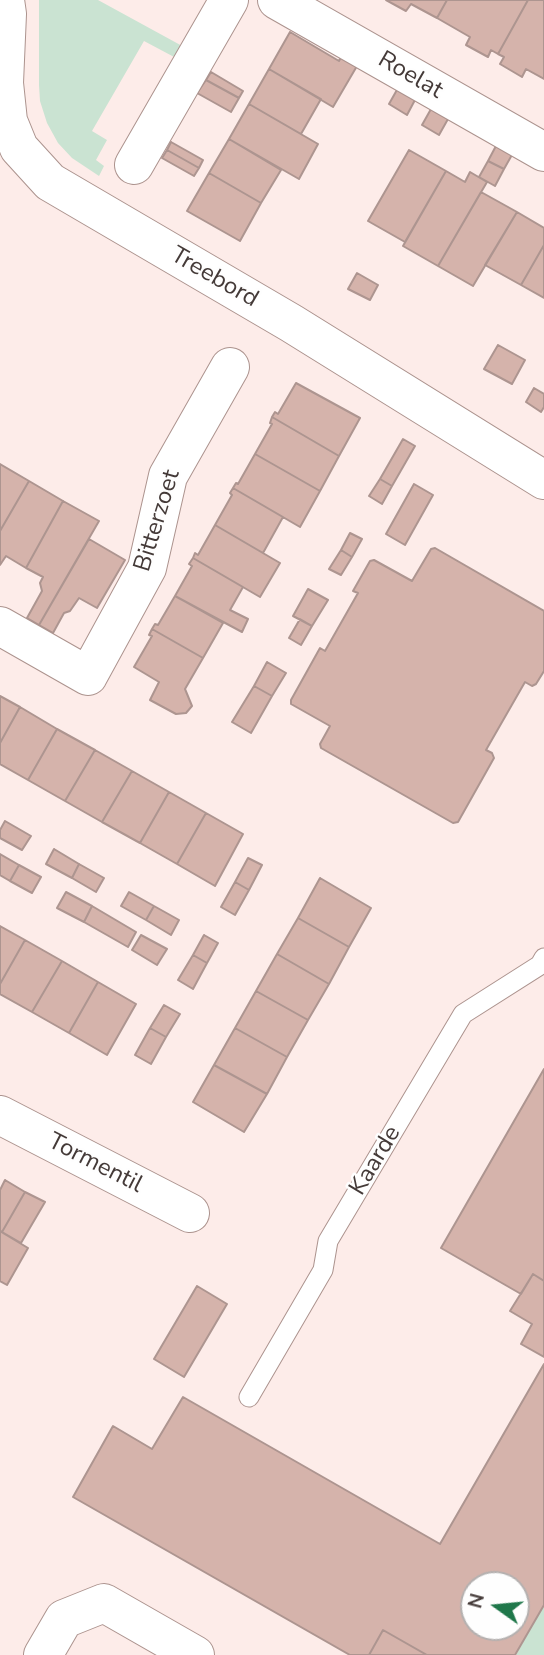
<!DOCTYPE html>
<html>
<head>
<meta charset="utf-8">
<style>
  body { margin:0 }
  #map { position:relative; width:544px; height:1655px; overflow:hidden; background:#fdece9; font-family:"Nunito Sans",sans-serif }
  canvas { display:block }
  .north { position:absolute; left:460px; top:1571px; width:70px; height:70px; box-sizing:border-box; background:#fefefe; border:2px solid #b4b0af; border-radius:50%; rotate:285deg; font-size:19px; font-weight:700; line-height:28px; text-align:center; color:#443a38 }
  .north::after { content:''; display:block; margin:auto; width:24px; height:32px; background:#1f774a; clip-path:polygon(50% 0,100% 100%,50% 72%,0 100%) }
</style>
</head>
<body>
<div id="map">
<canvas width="544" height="1655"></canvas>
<div class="north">N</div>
</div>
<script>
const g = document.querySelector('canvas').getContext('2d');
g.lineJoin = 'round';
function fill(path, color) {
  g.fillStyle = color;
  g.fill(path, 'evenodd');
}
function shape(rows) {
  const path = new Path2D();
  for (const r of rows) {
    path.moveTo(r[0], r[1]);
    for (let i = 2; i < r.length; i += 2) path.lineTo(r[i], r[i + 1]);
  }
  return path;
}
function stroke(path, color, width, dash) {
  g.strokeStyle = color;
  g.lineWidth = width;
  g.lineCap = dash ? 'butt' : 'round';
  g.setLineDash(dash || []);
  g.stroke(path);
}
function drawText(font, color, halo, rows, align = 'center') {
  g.font = font + ' "Nunito Sans",sans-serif';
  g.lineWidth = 5;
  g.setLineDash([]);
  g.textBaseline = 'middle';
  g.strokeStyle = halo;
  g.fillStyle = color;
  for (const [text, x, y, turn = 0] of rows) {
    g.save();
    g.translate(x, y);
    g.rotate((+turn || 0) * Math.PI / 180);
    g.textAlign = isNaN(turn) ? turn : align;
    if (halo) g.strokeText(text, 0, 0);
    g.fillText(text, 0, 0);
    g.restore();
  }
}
fill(shape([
  [39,0,98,0,184,47,176,58,144,41,92,131,107,140,96,160,104,166,99,176,72,158,58,143,47,123,40,101,39,85],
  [544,1602,544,1655,516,1655]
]), '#cae3d2');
const building = shape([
  [386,0,447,0,437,18,411,4,406,11,386,0],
  [447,0,528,0,498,54,491,50,488,57,466,45,470,37,437,18,447,0],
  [528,0,544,0,544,79,526,69,522,77,500,64,504,57,498,54,528,0],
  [290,32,339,61,341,57,357,66,333,107,269,69,290,32],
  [269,69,321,99,301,134,249,104,269,69],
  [211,72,243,91,239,98,206,80,211,72],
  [206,80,239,98,231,112,197,93,206,80],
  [398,88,416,98,407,115,389,104,398,88],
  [249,104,318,144,299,179,229,139,249,104],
  [431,109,448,119,439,135,422,125,431,109],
  [229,139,281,170,261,203,209,173,229,139],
  [171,142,203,160,199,168,167,150,171,142],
  [497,144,513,153,504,169,488,161,497,144],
  [167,150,199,168,194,176,162,158,167,150],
  [409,150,446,171,405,242,368,221,409,150],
  [488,161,504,169,495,186,479,177,488,161],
  [446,171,465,182,470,172,487,182,438,266,403,246,446,171],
  [209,173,261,203,240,241,187,211,209,173],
  [481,192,517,212,473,286,438,266,481,192],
  [517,212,544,228,544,245,521,285,485,265,517,212],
  [544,245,544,298,521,285,544,245],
  [357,273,378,285,370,300,348,289,357,273],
  [498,345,525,360,512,384,484,369,498,345],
  [296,383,360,418,339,456,272,417,275,412,278,414,296,383],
  [534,388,544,394,544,407,541,412,526,402,534,388],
  [272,417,339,456,320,491,255,454,272,424,270,423,272,417],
  [403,439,415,446,392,486,380,479,403,439],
  [255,454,320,491,300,527,233,488,236,483,238,484,255,454],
  [0,464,29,481,0,531,0,464],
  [380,479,392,486,382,504,369,496,380,479],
  [29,481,63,501,26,568,6,556,0,565,0,531,29,481],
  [414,484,433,495,405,545,386,534,414,484],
  [233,488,283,517,263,553,215,525,232,495,230,493,233,488],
  [63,501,99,521,39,625,27,618,42,591,40,583,43,577,26,568,63,501],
  [215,525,280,563,260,597,193,558,195,553,198,555,215,525],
  [350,533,362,539,352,557,341,550,350,533],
  [89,539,125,560,97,608,79,598,70,611,64,613,53,633,39,625,89,539],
  [435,548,544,611,544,671,536,684,532,686,525,682,486,750,492,753,494,758,458,822,453,823,321,748,320,744,330,726,291,704,291,700,320,648,325,651,358,593,353,591,370,561,374,560,412,581,431,549,435,548],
  [341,550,352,557,341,575,329,569,341,550],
  [193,558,243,587,230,610,248,619,242,632,175,596,192,566,189,564,193,558],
  [308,589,328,600,312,626,293,616,308,589],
  [175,596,223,623,203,658,152,629,155,624,158,625,175,596],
  [300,619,312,626,301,645,289,638,300,619],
  [152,629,203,658,185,689,192,706,186,713,176,714,150,700,159,682,134,667,152,636,149,635,152,629],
  [267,662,286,673,272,696,254,686,267,662],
  [254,686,272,696,251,733,232,722,254,686],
  [0,696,20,707,0,743,0,696],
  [20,707,57,729,28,780,0,764,0,743,20,707],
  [57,729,95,750,65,801,28,780,57,729],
  [95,750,132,771,102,822,65,801,95,750],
  [132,771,169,792,140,843,102,822,132,771],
  [169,792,206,813,177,864,140,843,169,792],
  [206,813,243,834,215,886,177,864,206,813],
  [5,821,31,836,22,850,0,838,0,830,5,821],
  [54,849,79,864,72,878,46,864,54,849],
  [0,854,19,865,10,881,0,875,0,854],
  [248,858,262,865,249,890,235,882,248,858],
  [79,864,104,878,96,892,72,878,79,864],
  [19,865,41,877,32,893,10,881,19,865],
  [320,878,371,908,349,947,298,918,320,878],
  [235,882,249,890,235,915,221,907,235,882],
  [66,892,92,906,84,922,57,908,66,892],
  [129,892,154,906,146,920,121,906,129,892],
  [92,906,136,932,128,947,84,922,92,906],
  [154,906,179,920,171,935,146,920,154,906],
  [298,918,349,947,329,984,277,954,298,918],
  [0,926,25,940,0,984,0,926],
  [141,935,167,949,157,965,132,950,141,935],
  [204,935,218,943,207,963,193,955,204,935],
  [25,940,62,961,32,1012,0,994,0,984,25,940],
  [277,954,329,984,308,1020,256,991,277,954],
  [193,955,207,963,193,989,178,980,193,955],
  [62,961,98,982,69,1033,32,1012,62,961],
  [98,982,136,1004,107,1055,69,1033,98,982],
  [256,991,308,1020,287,1057,235,1028,256,991],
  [164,1005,180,1014,166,1037,150,1028,164,1005],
  [150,1028,166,1037,151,1064,135,1055,150,1028],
  [235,1028,287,1057,267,1094,214,1065,235,1028],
  [214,1065,267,1094,244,1132,193,1102,214,1065],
  [544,1069,544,1281,533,1274,521,1294,441,1248,544,1069],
  [5,1180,25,1192,2,1232,0,1231,0,1190,5,1180],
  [25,1192,45,1202,21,1243,2,1232,25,1192],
  [0,1231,28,1248,7,1285,0,1281,0,1231],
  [533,1274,544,1281,544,1357,521,1344,532,1324,510,1311,533,1274],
  [197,1286,227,1304,184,1377,154,1359,197,1286],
  [544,1364,544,1605,515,1655,427,1655,383,1630,369,1655,350,1655,73,1497,113,1426,152,1449,183,1397,440,1544,544,1364],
  [474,1585,516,1585,516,1627,474,1627,474,1585],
  [383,1630,427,1655,369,1655,383,1630]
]);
fill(building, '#d5b3ab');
stroke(building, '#ad9590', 2);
const service = shape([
  [249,1397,323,1270,328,1241,463,1014,540,965,544,958]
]);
const minor = shape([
  [277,0,544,152],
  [134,165,229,0],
  [0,626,88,676,147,568,168,476,230,367],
  [0,1115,190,1213],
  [43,1655,64,1619,104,1603,195,1655]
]);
const tertiary = shape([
  [5,0,7,14,4,83,8,121,19,148,50,182,291,323,544,480]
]);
stroke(service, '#ac938e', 21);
stroke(minor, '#ac938e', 40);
stroke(tertiary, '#ac938e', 40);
stroke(service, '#fff', 19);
stroke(minor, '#fff', 38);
stroke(tertiary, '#fff', 38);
drawText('24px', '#443a38', '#fefefe', [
  ["Roelat",410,76,30],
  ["Treebord",214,278,30],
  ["Bitterzoet",158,521,-73],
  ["Kaarde",376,1161,-59],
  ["Tormentil",95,1164,27]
]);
</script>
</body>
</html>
